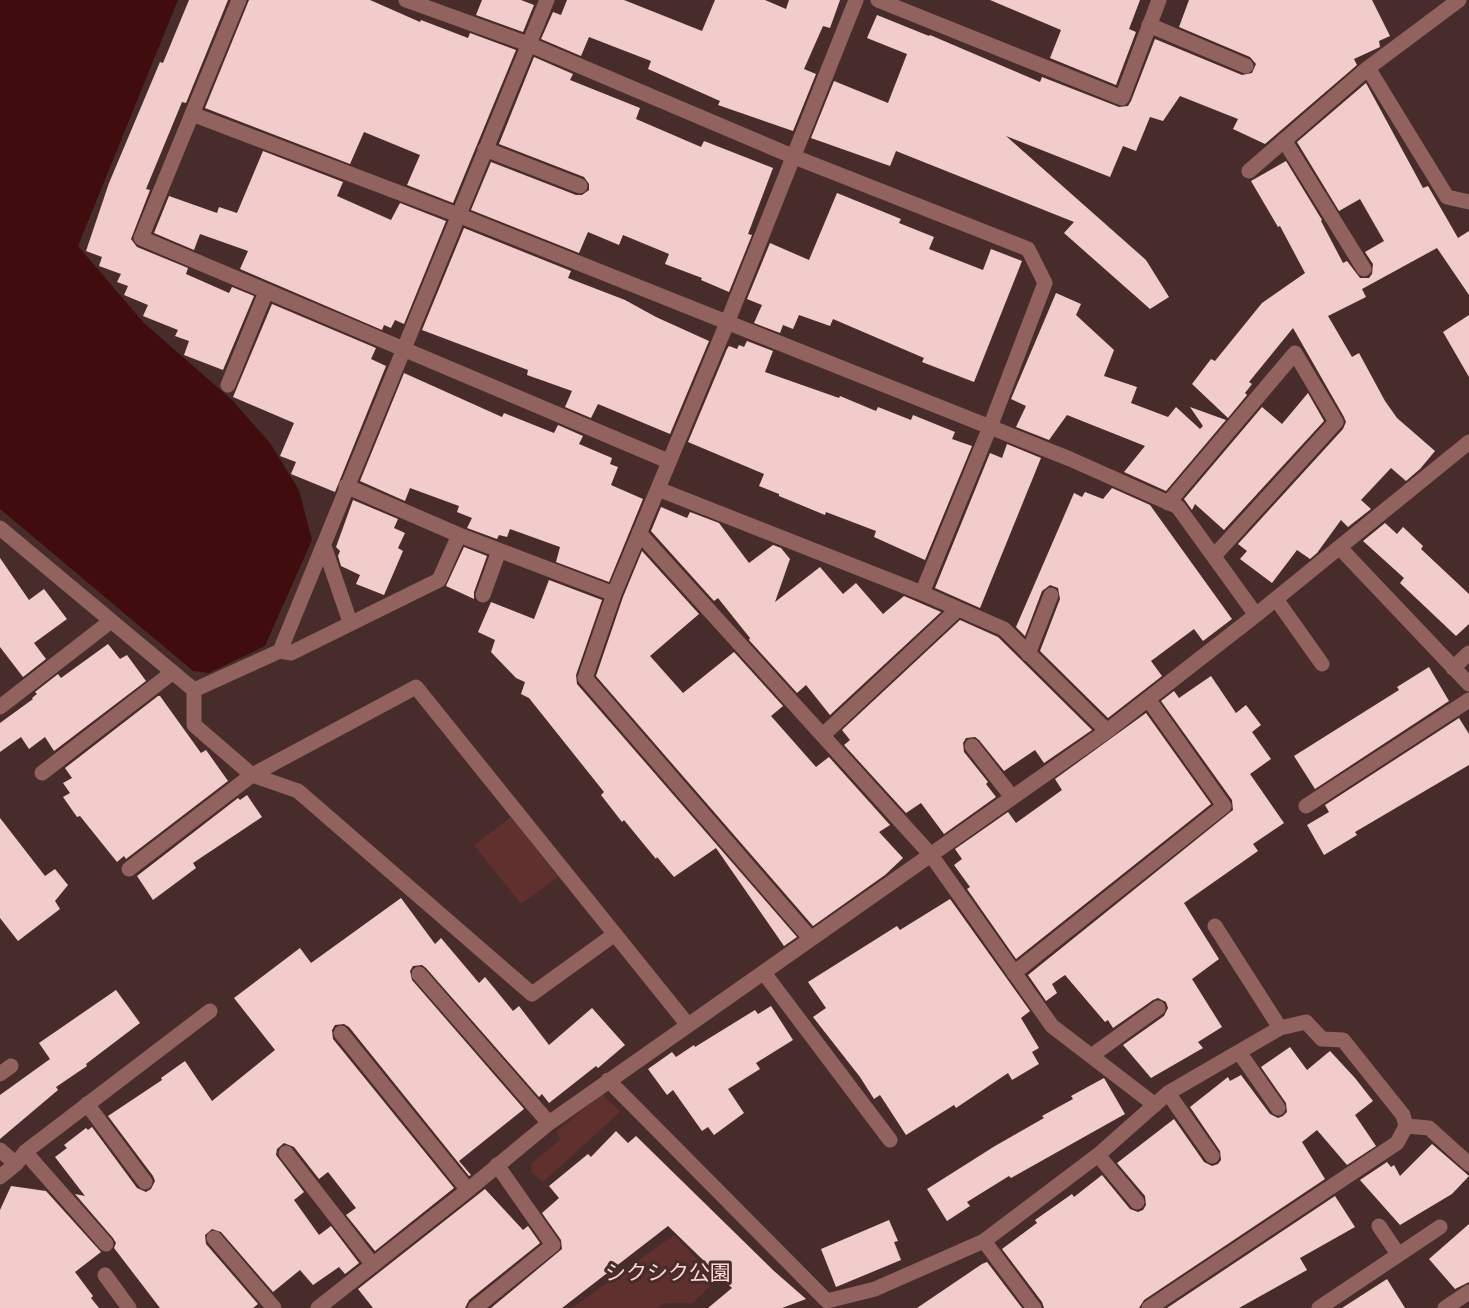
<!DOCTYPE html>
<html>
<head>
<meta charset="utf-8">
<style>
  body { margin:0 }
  canvas { display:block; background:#482c2b }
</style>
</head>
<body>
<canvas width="1469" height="1308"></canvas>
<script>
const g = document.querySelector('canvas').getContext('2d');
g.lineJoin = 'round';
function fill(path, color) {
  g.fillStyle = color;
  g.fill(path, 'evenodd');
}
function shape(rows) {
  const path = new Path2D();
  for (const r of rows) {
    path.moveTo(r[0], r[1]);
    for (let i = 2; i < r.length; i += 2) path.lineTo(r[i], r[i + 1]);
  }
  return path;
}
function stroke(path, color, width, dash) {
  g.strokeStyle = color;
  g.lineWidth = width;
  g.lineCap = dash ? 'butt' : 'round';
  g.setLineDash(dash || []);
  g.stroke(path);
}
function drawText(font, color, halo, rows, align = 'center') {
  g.font = font + ' Helvetica,"Noto Sans JP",sans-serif';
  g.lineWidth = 6;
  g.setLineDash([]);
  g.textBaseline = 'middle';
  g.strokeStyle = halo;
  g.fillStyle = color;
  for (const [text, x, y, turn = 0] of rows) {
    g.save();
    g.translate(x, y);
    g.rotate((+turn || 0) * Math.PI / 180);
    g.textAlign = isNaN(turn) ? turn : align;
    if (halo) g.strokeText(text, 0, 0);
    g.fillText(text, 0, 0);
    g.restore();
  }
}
fill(shape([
  [511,817,558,877,521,904,474,845],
  [602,1094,620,1112,543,1182,531,1172,532,1163,561,1139,556,1132],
  [674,1235,716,1280,693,1303,665,1303,658,1308,572,1308]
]), '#5f302e');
fill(shape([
  [0,0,178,0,78,246,144,323,232,400,270,443,299,490,312,540,265,646,209,673,193,671,0,509]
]), '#400c0e');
fill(shape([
  [189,0,228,0,186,103,182,102,146,189,150,190,131,239,137,247,188,268,186,274,229,293,232,287,254,296,223,370,184,355,189,341,175,336,178,330,143,316,148,305,124,295,128,286,117,282,121,274,99,266,102,257,86,251,109,183,160,62,163,63],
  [249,0,370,0,420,22,421,20,468,38,470,33,516,50,453,203,407,185,420,155,364,132,350,164,205,108],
  [482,0,521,0,534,5,523,32,476,15],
  [567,0,624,0,702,31,715,0,765,0,786,9,789,0,840,0,830,28,823,26,804,69,816,74,793,131,718,105,720,101,648,69,651,61,589,37,581,56,541,39,553,12,561,15],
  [990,0,1140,0,1129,29,1136,32,1116,85,1050,58,1061,30],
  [1189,0,1372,0,1390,36,1379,41,1380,47,1354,59,1357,65,1265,144,1233,129,1238,119,1180,96,1163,121,1150,117,1136,151,1123,146,1110,177,1006,136,1146,260,1169,297,1150,309,1064,233,1074,222,896,151,890,166,811,138,834,81,888,103,907,54,867,38,877,15,929,36,930,35,1040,82,1042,77,1119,107,1128,106,1131,101,1155,39,1242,75,1252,73,1256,64,1250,57,1179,27],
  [534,57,573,74,570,80,640,108,636,119,701,147,704,141,773,168,748,234,752,235,729,292,701,280,702,278,665,264,669,254,623,235,619,245,588,232,579,253,471,210,491,162,576,195,582,195,589,190,589,184,584,177,499,144],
  [1366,83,1423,188,1428,186,1458,238,1469,231,1469,295,1437,248,1362,289,1366,297,1328,316,1352,357,1359,353,1385,401,1397,418,1435,451,1420,469,1406,481,1391,468,1361,500,1371,509,1348,527,1341,520,1317,553,1310,559,1297,550,1272,583,1240,559,1247,551,1238,544,1343,429,1346,422,1344,417,1293,328,1249,382,1252,384,1245,393,1247,395,1228,418,1192,384,1211,359,1215,361,1262,303,1305,273,1280,226,1278,227,1251,181,1286,161,1322,220,1321,221,1343,263,1347,261,1360,278,1369,278,1372,274,1373,264,1365,252,1384,241,1360,199,1339,211,1297,142],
  [263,151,343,182,337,196,391,220,400,203,446,221,404,324,395,320,391,328,384,325,382,330,240,269,248,251,200,234,194,250,154,233,169,196,217,213,219,207,237,213],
  [837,193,901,219,899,223,934,237,929,249,983,270,991,249,1022,261,974,382,922,362,924,358,833,319,830,326,799,315,793,329,783,325,780,333,754,323,762,305,747,299,770,243,809,260],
  [464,228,571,271,568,278,625,300,656,317,709,341,670,434,598,404,591,418,565,407,572,391,527,375,528,370,422,330],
  [1056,293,1081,304,1076,315,1114,350,1104,376,1137,387,1131,403,1168,417,1176,407,1200,429,1203,426,1190,407,1226,420,1166,491,1124,472,1145,446,1067,415,1049,440,1016,427,1026,406,1011,399],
  [272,304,376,348,371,359,386,366,335,492,291,474,296,462,280,456,294,423,233,397],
  [1469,315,1469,377,1443,332],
  [747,341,773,351,765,372,839,398,840,396,876,411,878,407,911,420,913,415,955,432,952,439,972,446,925,560,874,537,876,531,826,512,825,515,779,496,779,494,759,486,764,474,688,442,727,349,729,346,737,349,739,345,744,347],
  [404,373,502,417,504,413,554,433,558,425,583,436,579,444,612,458,610,464,618,467,611,485,643,499,609,582,556,562,560,547,510,529,507,537,499,535,497,539,467,528,472,518,457,512,459,506,410,488,405,501,360,481],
  [1308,393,1324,421,1224,530,1195,504,1192,510,1184,499,1262,407,1282,424],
  [1007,444,1041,458,980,608,935,588,990,453,1002,458],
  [1112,488,1150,505,1232,619,1203,641,1194,629,1151,661,1162,676,1108,718,1040,651,1060,599,1058,588,1050,585,1042,591,1025,636,1016,627,1074,493,1082,497,1085,492,1103,499],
  [353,500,398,519,394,528,405,533,398,548,403,551,384,595,356,584,360,575,341,566,338,556,340,551,336,547],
  [661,507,687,518,690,512,719,523,749,563,773,545,781,548,790,559,775,602,820,567,843,594,856,583,883,614,904,596,941,612,830,715,806,685,797,693,749,640,750,638,718,598,714,601,651,531],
  [1385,523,1397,534,1403,527,1423,546,1421,549,1469,594,1469,624,1456,636,1400,583,1404,578,1363,541],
  [464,547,487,556,474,592,474,599,446,586],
  [642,551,699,614,650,656,683,693,734,652,783,706,771,716,816,767,829,757,890,825,879,832,903,858,885,875,813,926,596,676,623,597],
  [0,558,29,600,44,589,67,619,34,643,46,659,23,677,0,647],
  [549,580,602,600,576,675,577,684,797,937,784,946,716,848,674,877,657,857,656,859,624,820,622,822,601,795,604,792,529,698,521,694,525,682,516,678,491,652,495,640,478,632,491,602,534,619],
  [960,620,998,637,1092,730,1044,763,1035,750,1004,771,979,740,975,737,966,738,963,743,964,752,988,782,986,784,996,797,944,834,921,803,906,813,844,745,850,740,842,730],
  [108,644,120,659,127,655,146,681,54,751,45,737,29,749,21,737,0,752,0,723,33,699,32,698,37,694,35,692,58,674,61,678],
  [1429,667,1449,701,1315,789,1294,756,1399,690,1397,687],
  [1211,676,1236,713,1246,705,1261,725,1252,732,1271,759,1250,774,1284,823,1253,844,1258,851,1184,903,1219,959,1192,979,1222,1027,1198,1042,1203,1048,1151,1078,1123,1045,1164,1016,1168,1008,1166,1002,1158,998,1153,1000,1113,1028,1108,1020,1105,1022,1065,975,1052,984,1057,993,1046,1001,1028,975,1233,810,1232,800,1161,701,1174,691,1179,698],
  [158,696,160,696,201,753,206,750,228,781,126,859,124,856,117,862,80,816,77,817,63,797,70,793,63,783,72,778,65,768],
  [1146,713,1211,804,1016,959,967,889,970,887,954,865,962,859,955,849,1008,812,1016,823,1062,790,1055,779],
  [1459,718,1469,734,1469,765,1355,832,1357,835,1324,855,1307,825,1329,812,1325,805],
  [247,795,262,817,193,863,196,868,153,900,137,876,238,798,240,800],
  [0,818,45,876,55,869,68,885,55,901,60,909,18,941,0,918],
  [401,898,435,944,441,938,479,983,485,977,513,1011,519,1006,549,1045,592,1008,625,1045,598,1068,596,1066,549,1103,542,1094,539,1097,426,968,422,965,413,966,410,971,412,980,524,1109,459,1161,471,1175,469,1176,349,1027,344,1024,335,1025,332,1030,333,1039,454,1188,375,1251,346,1215,356,1208,328,1172,319,1179,294,1147,284,1143,277,1149,276,1155,304,1192,294,1200,319,1235,331,1226,359,1263,345,1274,339,1267,313,1285,300,1270,273,1292,221,1232,212,1229,205,1235,206,1244,258,1304,253,1308,160,1308,114,1248,116,1243,113,1238,75,1194,85,1196,55,1157,67,1148,64,1145,86,1128,88,1130,92,1127,137,1188,146,1192,151,1189,155,1181,153,1176,108,1116,162,1080,161,1078,185,1061,212,1101,275,1050,234,998,300,948,311,963],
  [950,899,1030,1011,1021,1018,1039,1048,1032,1052,1039,1064,1012,1080,1008,1073,956,1108,954,1105,906,1135,880,1095,874,1099,860,1077,813,1017,826,1008,808,982,897,926,900,930],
  [116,990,140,1023,86,1064,87,1066,56,1087,58,1090,0,1139,0,1095,50,1059,39,1043],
  [771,1006,793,1040,756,1063,760,1069,728,1089,744,1113,714,1135,708,1127,702,1131,673,1090,667,1095,648,1069,672,1052,676,1057,694,1045,695,1047,755,1010,758,1014],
  [1290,1047,1307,1070,1330,1051,1355,1078,1373,1101,1355,1115,1376,1146,1347,1165,1317,1130,1302,1142,1325,1179,1144,1300,1139,1308,1044,1308,1042,1302,1002,1249,1037,1223,1035,1220,1072,1194,1074,1197,1102,1175,1130,1209,1138,1212,1143,1210,1146,1205,1145,1196,1117,1163,1174,1119,1204,1162,1212,1166,1218,1164,1221,1160,1220,1151,1190,1107,1228,1077,1230,1081,1241,1075,1270,1114,1278,1118,1283,1116,1287,1112,1286,1103,1261,1067],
  [1104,1078,1125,1114,1011,1178,1009,1176,967,1202,970,1206,947,1221,927,1189,995,1146,1044,1118,1042,1116,1073,1099,1071,1096],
  [616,1131,628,1143,636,1136,774,1271,806,1299,782,1308,708,1308,732,1288,668,1226,562,1308,491,1308,562,1249,561,1240,542,1213,559,1198,549,1186,588,1154,591,1157],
  [1432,1144,1469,1176,1452,1194,1400,1225,1360,1180,1387,1162,1391,1167,1394,1165,1400,1176],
  [11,1186,46,1191,101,1252,75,1272,93,1296,91,1298,99,1308,0,1308,0,1210],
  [485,1189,523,1230,528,1226,540,1243,469,1300,465,1308,373,1308,358,1289],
  [1335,1196,1355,1227,1300,1258,1307,1270,1239,1308,1167,1308],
  [889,1220,898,1241,894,1242,901,1260,836,1287,821,1249],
  [1469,1224,1469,1282,1455,1289,1429,1259],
  [987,1262,1022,1308,917,1308,982,1264],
  [1387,1279,1405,1308,1342,1308]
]), '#f1ccca');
stroke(shape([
  [239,0,141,238,668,461],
  [406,0,528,44,792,156,1028,249,1045,283,990,427,922,593],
  [878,0,1122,98,1159,0],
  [1149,25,1246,66],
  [1368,68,1447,197,1469,202],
  [192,114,458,215,990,427,1070,459,1178,507,1256,615],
  [1284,140,1364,269],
  [485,149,580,186],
  [1249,171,1368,68,1459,0],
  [228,385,266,292],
  [346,486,459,535,614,594],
  [658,489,922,593,1004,629,1107,731],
  [1168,503,1295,353,1336,422,1214,556],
  [0,528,194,690,280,651,547,0],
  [639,533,931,855,1052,1026,1155,1105],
  [324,546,350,622],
  [1340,548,1469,684],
  [483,595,499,551],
  [1276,599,1322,664],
  [280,651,291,653,439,580,459,535],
  [1028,654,1051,595],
  [1453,668,1469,653],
  [194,690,194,725,252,775,298,791,532,994,615,934],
  [0,707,111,621],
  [823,735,958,609],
  [972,746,1012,797],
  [42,773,173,672],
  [1306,806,1469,700],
  [129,869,252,775,416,687,688,1025],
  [1215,926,1280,1028],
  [811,939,585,678,614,594,727,323,856,0],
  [764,973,890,1140],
  [1014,973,1224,806,1148,699],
  [419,974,549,1123],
  [341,1033,468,1190],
  [1239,1052,1278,1108],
  [1091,1056,1158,1008],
  [0,1074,11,1066],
  [608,1080,827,1301,875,1289,984,1241,1098,1155,1168,1093,1280,1028,1306,1022,1322,1039,1343,1040,1403,1115,1406,1126,1397,1143,1149,1308],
  [1168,1093,1212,1156],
  [87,1104,145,1182],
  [1406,1126,1429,1128,1469,1164],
  [0,1150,16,1164],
  [25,1152,106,1244],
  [286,1153,373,1265],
  [1098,1155,1137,1202],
  [0,1177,16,1164,25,1152,210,1011],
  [1379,1226,1398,1254],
  [214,1238,274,1308],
  [984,1241,1034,1308],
  [105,1275,129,1308],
  [318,1308,468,1190,549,1123,1107,731,1256,615,1469,442],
  [475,1308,553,1245,497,1165],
  [1319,1308,1440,1227],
  [1445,1308,1469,1292]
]), '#92625f', 15);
drawText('21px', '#ffd8d5', '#482c2b', [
  ["シクシク公園",668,1274]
]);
</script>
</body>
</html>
